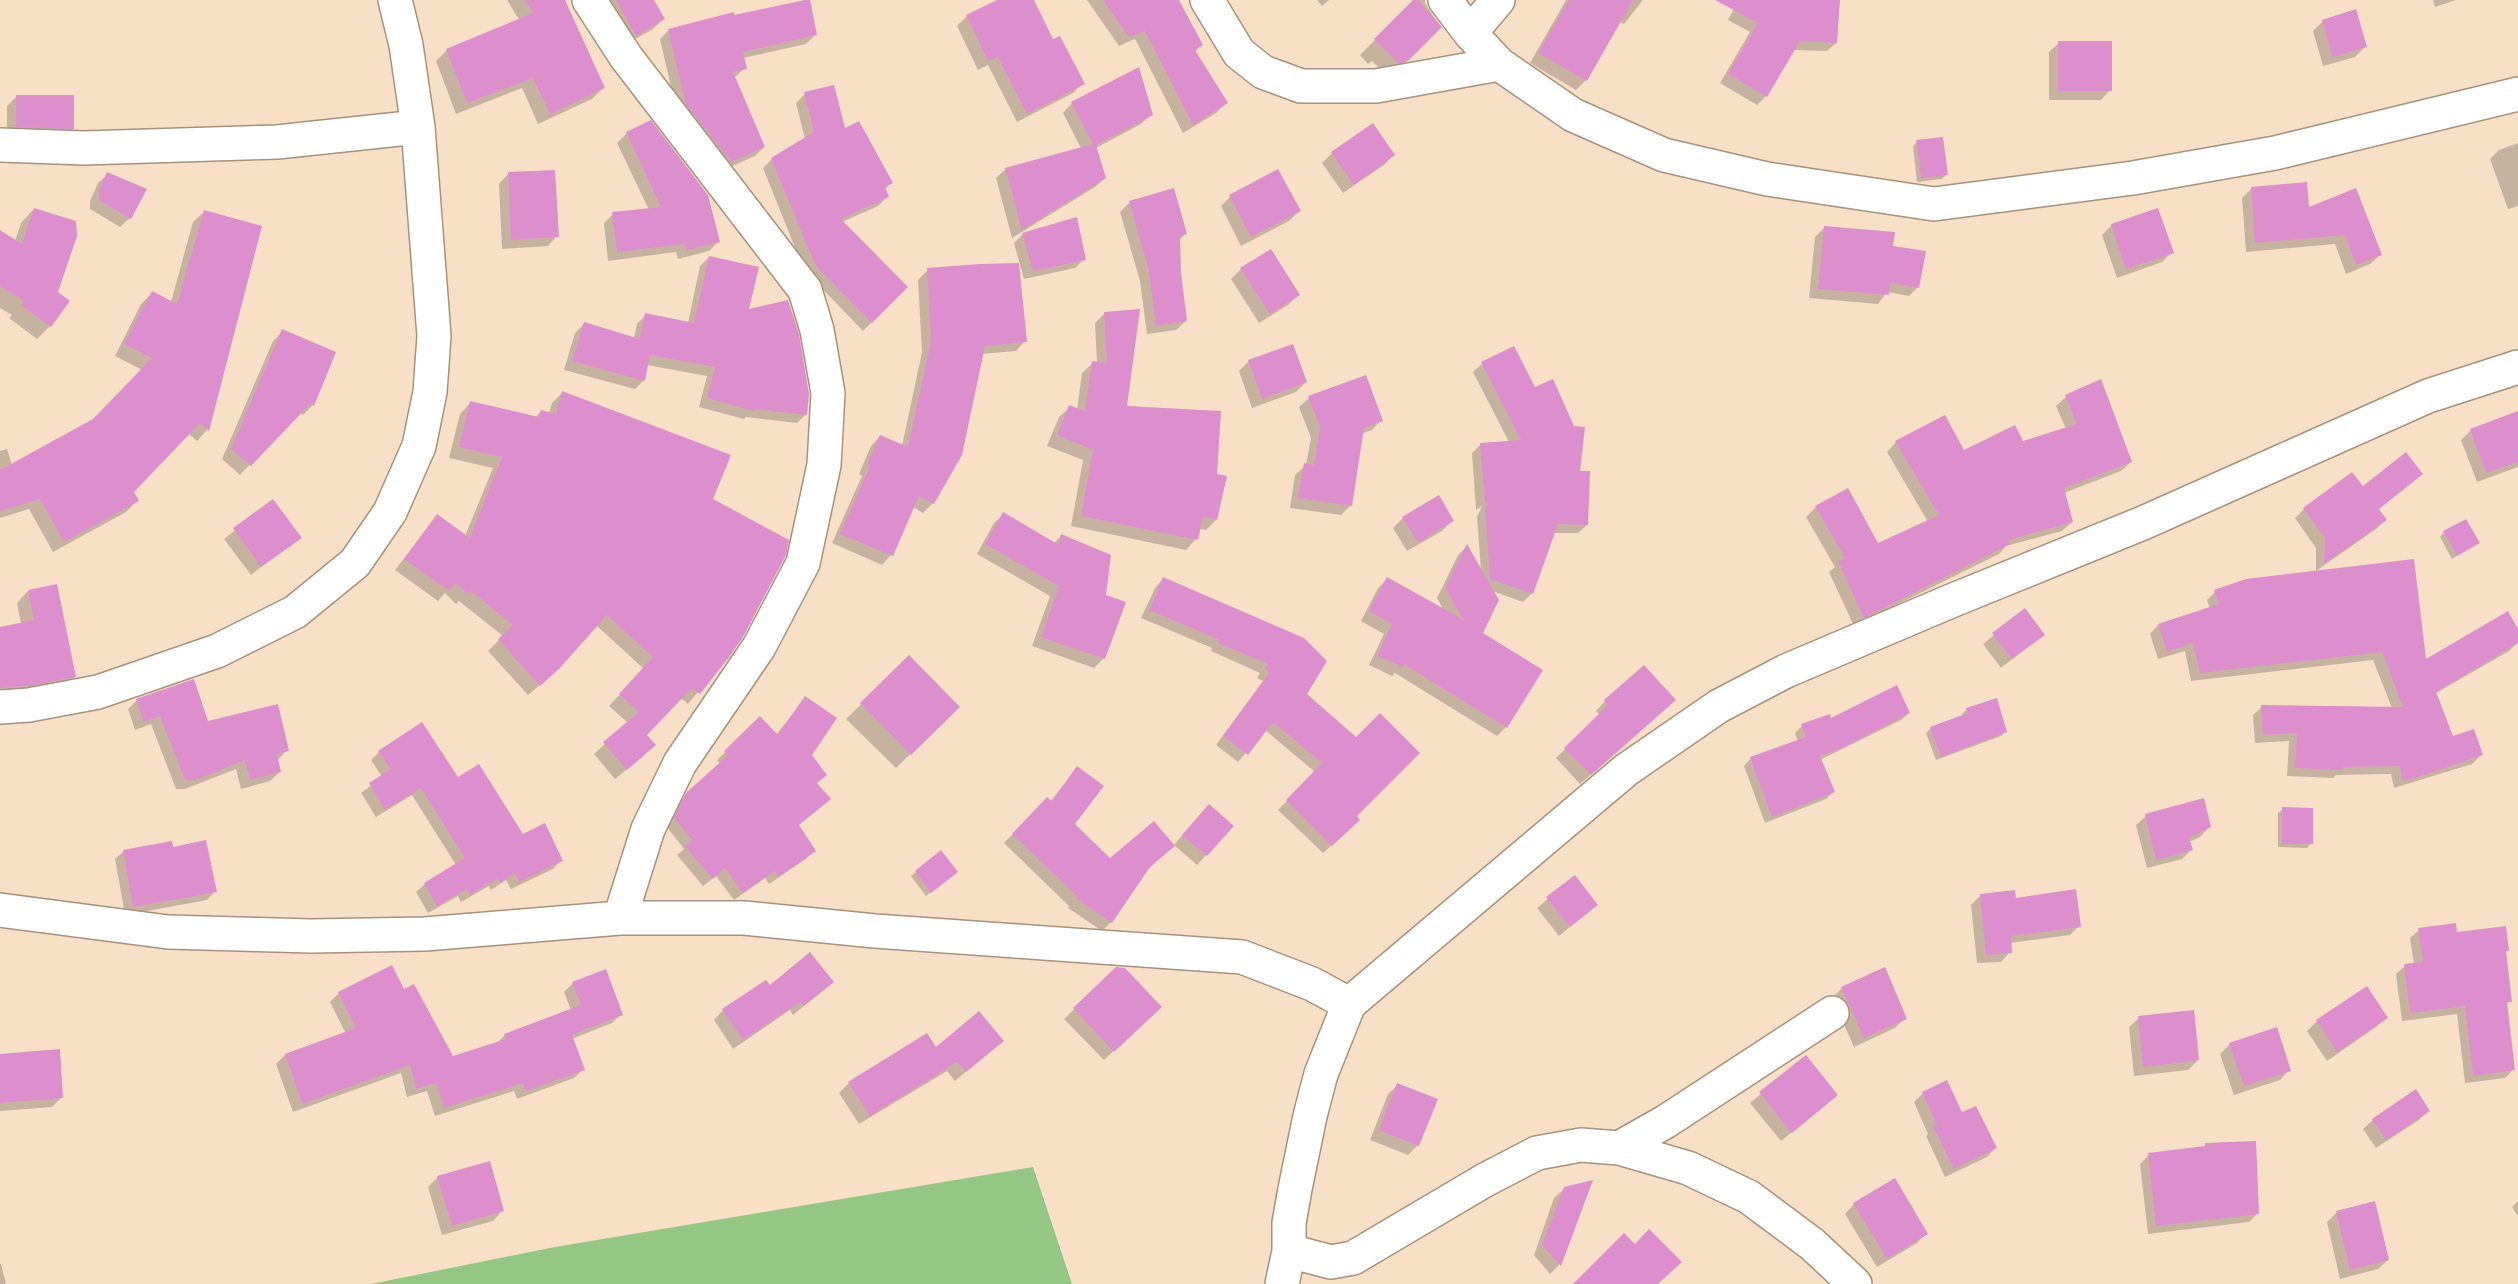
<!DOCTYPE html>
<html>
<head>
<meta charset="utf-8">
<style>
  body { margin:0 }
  canvas { display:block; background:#f8e0c7 }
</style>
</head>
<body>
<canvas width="2518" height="1284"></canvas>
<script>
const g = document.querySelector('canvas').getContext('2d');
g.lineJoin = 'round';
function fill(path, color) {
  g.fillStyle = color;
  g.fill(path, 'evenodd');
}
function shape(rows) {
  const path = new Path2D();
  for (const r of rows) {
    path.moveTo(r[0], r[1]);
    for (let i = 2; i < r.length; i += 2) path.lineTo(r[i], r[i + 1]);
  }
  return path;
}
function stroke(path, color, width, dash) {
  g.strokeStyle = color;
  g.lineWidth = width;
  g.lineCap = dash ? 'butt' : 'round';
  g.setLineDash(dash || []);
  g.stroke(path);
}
fill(shape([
  [1033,1167,1072,1284,371,1284,555,1247]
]), '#94c783');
fill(shape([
  [507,0,563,0,603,88,592,99,538,124,522,88,456,114,436,61,447,50,520,21],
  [604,0,652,0,663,19,653,29,625,45],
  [1000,0,1032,0,1053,41,1083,83,1073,93,1017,122,988,65,978,70,957,26,966,17],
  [1087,0,1177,0,1202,45,1194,52,1226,103,1216,113,1183,133,1135,39,1119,46],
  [1317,0,1329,0,1322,6],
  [1415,0,1425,0,1425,3,1440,27,1395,73,1386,74,1372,61,1368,64,1360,55],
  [1566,0,1643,0,1624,24,1619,22,1586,80,1576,90,1530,63],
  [1739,0,1838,0,1836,43,1827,51,1793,50,1766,96,1757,105,1720,83,1750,32,1728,20],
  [2433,0,2456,0,2435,7],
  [733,17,815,35,806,44,743,58,745,68,734,78,764,147,755,156,721,171,677,113,660,39,669,30],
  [2323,21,2365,47,2355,57,2323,66,2313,31],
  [2059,43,2110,90,2101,100,2049,100,2049,52],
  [805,94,891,183,884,190,887,197,878,206,842,222,906,287,863,331,810,276,802,265,763,168,772,159,805,139,796,103],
  [17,96,73,128,63,138,7,136,7,106],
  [1072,103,1151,114,1141,124,1096,148,1105,178,1095,187,1012,238,996,178,1006,169,1081,148,1063,113],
  [1372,125,1393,155,1384,165,1343,193,1322,163,1332,153],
  [627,133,718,242,709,251,678,259,676,252,608,261,604,223,613,214,649,210,617,143],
  [1917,142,1947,174,1942,179,1917,182,1913,146],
  [2518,143,2518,206,2508,209,2490,159,2499,150],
  [108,174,130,218,120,227,90,209,90,201,98,183],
  [508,174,557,236,548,246,502,249,499,184],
  [2251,189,2308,209,2380,255,2370,264,2346,274,2335,244,2246,252,2242,198],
  [1230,197,1299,211,1289,221,1241,246,1221,206],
  [1130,202,1186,234,1179,240,1179,273,1186,321,1176,330,1147,334,1140,281,1120,212],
  [34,209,57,292,50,326,37,339,9,318,12,315,0,308,0,231,15,241,21,223],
  [204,212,261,227,207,430,197,441,188,433,132,492,137,501,126,512,53,552,29,509,0,518,0,451,7,449,12,465,93,421,142,370,115,356,141,304,152,293,171,302,193,222],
  [2112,225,2172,252,2162,262,2117,278,2102,235],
  [1824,228,1892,247,1918,287,1909,296,1887,292,1878,304,1809,298,1815,237],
  [1023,234,1084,259,1075,268,1024,279,1014,243],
  [1270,251,1298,295,1288,305,1259,323,1231,279,1241,269],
  [709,257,747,311,806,414,797,423,746,417,744,419,699,407,707,376,647,365,644,380,635,389,564,370,575,333,584,324,634,338,637,324,646,315,688,323,700,266],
  [928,270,1025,341,1016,351,981,354,961,455,933,503,923,513,913,507,891,555,882,565,832,543,862,476,859,474,871,446,880,436,902,446,922,352,918,280],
  [1105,313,1125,408,1216,520,1206,530,1199,529,1196,539,1186,550,1071,526,1083,460,1047,446,1059,417,1070,407,1077,410,1082,373,1093,363,1097,363,1095,323],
  [283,331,334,353,313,405,303,415,299,413,240,475,222,459,273,341],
  [1292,346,1306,382,1296,392,1252,408,1239,371,1248,362],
  [1482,364,1579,472,1587,525,1578,533,1554,533,1532,593,1523,602,1492,591,1481,634,1506,727,1497,736,1395,673,1392,676,1369,665,1384,634,1361,621,1378,588,1387,579,1444,611,1437,598,1458,555,1466,547,1481,571,1477,517,1482,506,1476,510,1472,453,1481,444,1509,442,1473,372],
  [563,392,712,500,729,655,688,704,681,698,645,735,643,756,615,779,594,754,628,723,609,706,644,669,596,625,546,680,528,695,488,651,503,636,459,601,456,604,445,593,438,601,395,570,437,516,465,536,493,468,449,458,460,414,470,403,535,418,541,411,549,413,552,403],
  [2066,397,2131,462,2121,471,2064,493,2072,522,2062,531,2006,546,1999,554,1854,626,1829,572,1835,567,1806,517,1816,507,1878,545,1928,522,1887,452,1896,442,1963,452,2022,442,2066,429,2056,406],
  [1309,398,1381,420,1372,430,1361,434,1350,506,1341,515,1290,508,1295,475,1306,465,1311,438,1299,407],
  [2518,421,2518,467,2477,482,2461,440,2471,430],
  [2421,474,2378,510,2385,520,2376,529,2316,571,2316,548,2295,518,2304,509,2362,489],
  [273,501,300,537,251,575,224,539],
  [1004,514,1054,543,1061,536,1104,596,1104,658,1094,668,1032,646,1050,596,977,554,994,523],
  [1403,518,1452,521,1442,531,1407,551,1393,528],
  [2444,532,2478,542,2452,559,2440,537],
  [1163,579,1303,640,1305,695,1356,739,1355,816,1350,829,1323,853,1278,810,1315,772,1265,730,1238,762,1216,745,1263,681,1257,678,1260,673,1211,651,1212,648,1141,618,1155,588],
  [28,591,74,677,62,688,0,699,0,628,21,624,17,603],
  [2215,592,2425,661,2518,632,2518,642,2509,651,2379,726,2452,738,2481,755,2472,764,2394,788,2391,774,2336,775,2333,778,2287,776,2289,741,2255,743,2253,715,2262,707,2392,708,2373,660,2191,681,2185,651,2158,659,2150,634,2158,625,2210,609,2207,600],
  [2025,610,2043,635,2001,668,1983,644],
  [909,657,958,707,896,768,846,719],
  [805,698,810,755,816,784,797,825,814,850,806,859,769,884,765,878,734,900,716,876,703,886,677,855,684,849,667,827,678,803,720,764,717,760,760,719,776,735],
  [137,700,287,750,277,761,280,772,270,781,241,789,236,769,185,789,176,789,151,724,135,730,128,709],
  [1605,701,1664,710,1580,784,1556,758,1600,715,1596,711],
  [1967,709,2005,732,2001,736,1936,760,1926,733,1931,728,1963,716,1962,714],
  [1909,713,1901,720,1820,760,1833,792,1826,799,1765,823,1744,766,1751,758,1798,741,1795,733,1802,726,1831,720],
  [379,752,457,779,522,836,561,860,553,869,511,889,506,880,491,890,489,886,461,902,458,896,428,913,416,892,425,884,456,865,412,795,376,817,361,793,382,777,371,760],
  [1077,768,1073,824,1110,860,1173,846,1199,816,1206,855,1197,865,1174,845,1147,870,1111,922,1102,931,1068,908,1069,906,1004,843,1047,799,1050,802],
  [2283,809,2311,843,2307,848,2278,847,2278,813],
  [2146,816,2209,827,2200,837,2189,842,2192,849,2182,859,2147,868,2136,825],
  [172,848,215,891,207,900,125,915,115,859,124,851],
  [916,872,951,877,926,896,911,876],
  [1574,877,1596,905,1559,936,1537,908],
  [1980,896,2079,926,2070,935,2010,943,2010,952,2001,962,1977,963,1971,905],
  [2419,930,2456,934,2508,950,2504,953,2510,1001,2506,1005,2513,1070,2505,1078,2465,1083,2457,1014,2402,1021,2396,974,2405,966,2414,965,2410,938],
  [1117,968,1160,1007,1104,1060,1064,1019],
  [573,983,621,1014,612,1023,572,1039,583,1069,574,1078,517,1099,514,1091,435,1116,427,1091,407,1097,401,1073,293,1112,276,1064,285,1055,346,1034,330,1002,339,993,403,991,453,1058,497,1043,505,1035,571,1010,564,992],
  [1842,988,1905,1018,1895,1028,1854,1047,1832,998],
  [2366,988,2386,1018,2376,1027,2327,1061,2307,1031,2317,1021],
  [822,991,793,1015,790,1010,733,1049,714,1020,723,1010],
  [2139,1018,2198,1060,2188,1070,2134,1076,2129,1027],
  [1002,1041,955,1081,947,1071,859,1124,839,1093,849,1083,936,1049],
  [2230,1044,2289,1070,2280,1080,2234,1095,2220,1054],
  [0,1055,62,1097,52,1107,0,1111],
  [1806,1057,1827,1104,1781,1141,1750,1103],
  [1398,1085,1418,1145,1408,1155,1370,1140,1388,1094],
  [1923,1093,1962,1114,1995,1148,1987,1157,1945,1177,1926,1136,1928,1134,1914,1102],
  [2428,1111,2419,1120,2376,1148,2363,1129,2373,1120],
  [2206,1145,2258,1213,2249,1222,2148,1234,2140,1164,2149,1155,2203,1148],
  [438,1177,502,1211,493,1221,442,1235,428,1187],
  [1591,1182,1559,1265,1550,1274,1534,1255,1554,1198,1565,1188],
  [2518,1201,2518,1216,2512,1207],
  [1854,1204,1926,1233,1917,1243,1877,1267,1845,1214],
  [2337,1212,2388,1260,2378,1269,2340,1279,2327,1222],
  [0,1264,1,1264,6,1284,0,1284]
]), '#0003');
fill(shape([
  [525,0,565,0,605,88,550,114,533,78,467,103,446,49,533,13],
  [616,0,654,0,665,19,636,36],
  [805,0,810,0,817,35,743,52,747,69,733,72,765,147,731,162,686,104,668,29,734,12,734,15],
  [997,0,1034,0,1053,39,1060,36,1085,84,1027,114,998,57,988,61,966,15],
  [1103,0,1179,0,1203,45,1195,50,1228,103,1193,125,1145,31,1129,37],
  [1413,0,1418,0,1442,27,1408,61,1398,63,1374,39],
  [1569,0,1633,0,1587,81,1538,53],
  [1715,0,1840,0,1837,43,1800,41,1767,97,1728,74,1758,23],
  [2356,9,2367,47,2333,57,2322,20],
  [2058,41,2112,41,2112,91,2058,91],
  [1139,67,1153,115,1096,145,1106,178,1022,230,1005,168,1093,144,1071,102],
  [834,85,845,128,859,121,893,183,885,187,889,197,841,219,908,287,872,323,818,268,811,255,771,158,814,132,804,92],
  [16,95,74,95,74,129,16,127],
  [651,120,708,195,720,242,687,250,685,244,617,252,612,212,661,207,626,132],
  [1373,123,1395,155,1354,185,1331,152],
  [1943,137,1948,175,1921,178,1916,140],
  [1278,169,1301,211,1251,237,1229,195],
  [555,170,559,237,511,240,508,172],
  [107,172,147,189,131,219,99,200,99,190],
  [2307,182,2309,207,2356,188,2382,255,2356,265,2345,235,2255,243,2251,187],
  [1174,188,1187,234,1180,236,1181,273,1187,321,1156,326,1149,271,1129,201],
  [34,208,76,221,77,236,58,292,70,301,51,327,21,305,24,301,0,286,0,230,22,244],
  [2158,208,2174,253,2126,269,2111,224],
  [204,210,262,226,209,431,200,423,134,492,139,501,64,542,40,499,0,511,0,470,93,419,152,358,124,344,152,291,177,304],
  [1077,217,1086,260,1033,271,1022,233],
  [1824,226,1895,232,1893,246,1926,251,1919,288,1890,283,1889,295,1818,289],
  [1271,249,1300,295,1270,314,1240,268],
  [709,256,759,267,749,309,788,300,799,334,809,394,807,415,755,409,754,411,707,398,715,367,650,355,645,381,572,361,584,322,640,339,645,313,694,323],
  [1019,263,1027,342,985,346,962,455,934,504,919,496,893,556,840,534,870,466,867,465,880,435,908,447,931,341,927,268,980,264],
  [1140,309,1127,406,1221,411,1217,474,1227,476,1217,520,1203,517,1198,540,1081,516,1093,450,1057,435,1069,405,1085,411,1092,361,1107,363,1104,312],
  [282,329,336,352,314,406,310,404,251,466,231,449],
  [1293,344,1307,382,1262,399,1248,360],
  [1514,346,1535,387,1553,379,1574,426,1585,427,1580,471,1590,471,1588,525,1558,524,1533,594,1490,579,1485,508,1488,501,1485,503,1480,443,1521,440,1481,362],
  [1366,375,1383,421,1364,428,1352,506,1298,498,1304,463,1314,465,1320,427,1308,396],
  [2101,379,2132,462,2064,488,2073,522,2008,540,2010,544,1864,618,1838,561,1845,558,1815,506,1848,488,1878,543,1939,515,1895,441,1945,415,1964,450,2015,425,2023,441,2077,424,2065,395],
  [562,391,731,455,713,499,789,540,786,555,743,637,730,656,700,694,692,688,647,735,656,745,627,770,603,742,639,712,619,694,653,657,607,615,559,669,540,686,498,639,513,625,471,591,468,594,456,583,449,591,404,559,437,514,470,538,502,457,459,447,470,401,539,417,541,410,556,414],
  [2518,411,2518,462,2486,473,2470,429],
  [2406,452,2423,474,2379,509,2387,520,2324,564,2325,538,2303,508,2352,472,2363,486],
  [1439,495,1454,521,1418,542,1402,517],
  [273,499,302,538,261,567,233,528],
  [1003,512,1059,545,1061,534,1111,555,1106,595,1126,602,1105,659,1041,637,1059,586,985,544],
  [2466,519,2480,543,2457,556,2443,531],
  [1467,544,1499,600,1483,633,1543,670,1507,728,1404,664,1403,667,1377,656,1392,624,1369,611,1387,577,1464,620,1445,588],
  [2414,559,2426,659,2508,611,2518,629,2518,643,2436,692,2453,736,2474,729,2483,755,2415,778,2402,781,2400,766,2343,767,2343,770,2295,768,2297,733,2263,735,2261,705,2403,707,2382,652,2200,673,2193,643,2167,652,2158,624,2219,604,2214,590,2246,579],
  [1163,577,1304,638,1327,661,1307,694,1356,737,1380,713,1420,753,1357,816,1360,820,1332,846,1286,800,1322,763,1273,722,1248,755,1223,736,1270,672,1265,669,1268,664,1218,643,1220,640,1149,610],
  [57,584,76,677,27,686,0,688,0,627,34,620,28,590],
  [2025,608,2045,635,2012,659,1992,633],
  [909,655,960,707,911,755,860,703],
  [1644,665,1676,700,1591,775,1564,748,1608,705,1604,700],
  [194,679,208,721,278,704,289,751,277,754,281,772,250,780,245,760,196,780,185,780,160,716,144,722,136,699],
  [1897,685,1910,713,1838,750,1820,756,1835,792,1772,817,1750,757,1806,737,1801,724,1830,714,1831,718],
  [805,696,837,718,812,755,827,775,817,783,831,799,799,825,816,851,778,877,775,871,743,893,725,868,713,879,685,846,692,840,674,818,686,793,728,755,724,751,760,716,778,735],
  [1997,698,2007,732,1941,757,1930,727,1968,713,1966,708],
  [422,722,458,777,479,764,523,834,545,823,563,861,519,882,515,873,500,883,498,878,470,895,467,889,437,906,424,883,465,858,421,788,385,810,369,783,391,769,378,751],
  [1077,766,1104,786,1075,824,1110,858,1154,821,1175,846,1150,867,1112,923,1076,898,1077,896,1012,834,1047,797,1052,801],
  [2204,798,2211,827,2189,838,2193,850,2156,860,2145,814],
  [1209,804,1234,826,1207,856,1182,835],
  [2282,807,2313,808,2313,844,2282,844],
  [206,840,217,892,133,907,123,850,172,841,173,847],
  [941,850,958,872,931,893,915,871],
  [1575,875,1598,905,1570,927,1546,897],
  [2076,889,2081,927,2011,936,2012,953,1986,955,1980,894,2015,890,2016,898],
  [2456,923,2457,932,2506,926,2509,951,2506,951,2512,1002,2507,1002,2515,1070,2473,1076,2465,1006,2410,1013,2404,964,2423,962,2418,928],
  [810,952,834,982,804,1006,800,1002,743,1040,722,1009,766,980,770,985],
  [392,965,404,989,414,984,453,1056,506,1039,504,1034,581,1005,572,982,606,969,623,1015,572,1035,585,1070,526,1091,523,1083,444,1108,436,1083,416,1089,410,1065,302,1104,285,1054,356,1028,338,992],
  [1116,967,1125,968,1162,1007,1114,1052,1073,1008],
  [1885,967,1907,1019,1864,1038,1841,987],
  [2367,986,2388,1018,2337,1052,2316,1020],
  [2194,1010,2199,1060,2143,1067,2138,1016],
  [979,1011,1004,1041,966,1072,957,1062,870,1116,848,1082,927,1033,936,1047],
  [2277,1027,2291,1071,2244,1086,2229,1043],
  [60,1049,63,1098,0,1103,0,1054],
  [1806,1055,1838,1095,1792,1133,1759,1092],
  [1947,1080,1962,1112,1976,1106,1997,1148,1954,1169,1933,1126,1937,1125,1922,1092],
  [1397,1083,1438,1099,1419,1146,1379,1130],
  [2416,1089,2430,1111,2386,1140,2372,1119],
  [2256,1141,2259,1214,2156,1226,2148,1153,2205,1146,2205,1143],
  [490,1161,504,1211,452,1226,437,1176],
  [1895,1178,1928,1234,1887,1259,1853,1203],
  [1593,1180,1561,1266,1542,1245,1564,1187],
  [2375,1201,2389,1260,2350,1270,2336,1211],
  [1649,1229,1682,1262,1658,1284,1573,1284,1624,1233,1635,1244]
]), '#dd8ecc');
const minor = shape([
  [589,0,626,57,805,290,817,330,828,393,824,465,803,563,759,647,680,763,648,829,620,918],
  [1207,0,1239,53,1263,72,1301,86,1376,86,1499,64],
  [1445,0,1470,33,1499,64,1573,115,1664,155,1767,179,1934,204,2133,178,2275,153,2518,94],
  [1470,33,1498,0],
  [0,145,84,148,277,142,418,127],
  [0,707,29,705,98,692,217,651,295,612,355,563,390,512,419,446,430,392,434,336,418,127,406,45,395,0],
  [0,910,168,932,311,936,425,934,620,918,744,918,875,931,1242,957,1312,984,1349,1004,1321,1074,1310,1116,1295,1189,1289,1223,1289,1251,1331,1262,1353,1258,1485,1180,1537,1153,1581,1145,1619,1148,1688,1168,1749,1197,1812,1244,1855,1284],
  [1349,1004,1626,770,1719,706,1786,671,1951,601,2143,523,2428,396,2518,367],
  [1619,1148,1665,1122,1832,1013],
  [1282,1284,1289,1251]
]);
stroke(minor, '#a8927a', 36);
stroke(minor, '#fff', 33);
</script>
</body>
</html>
